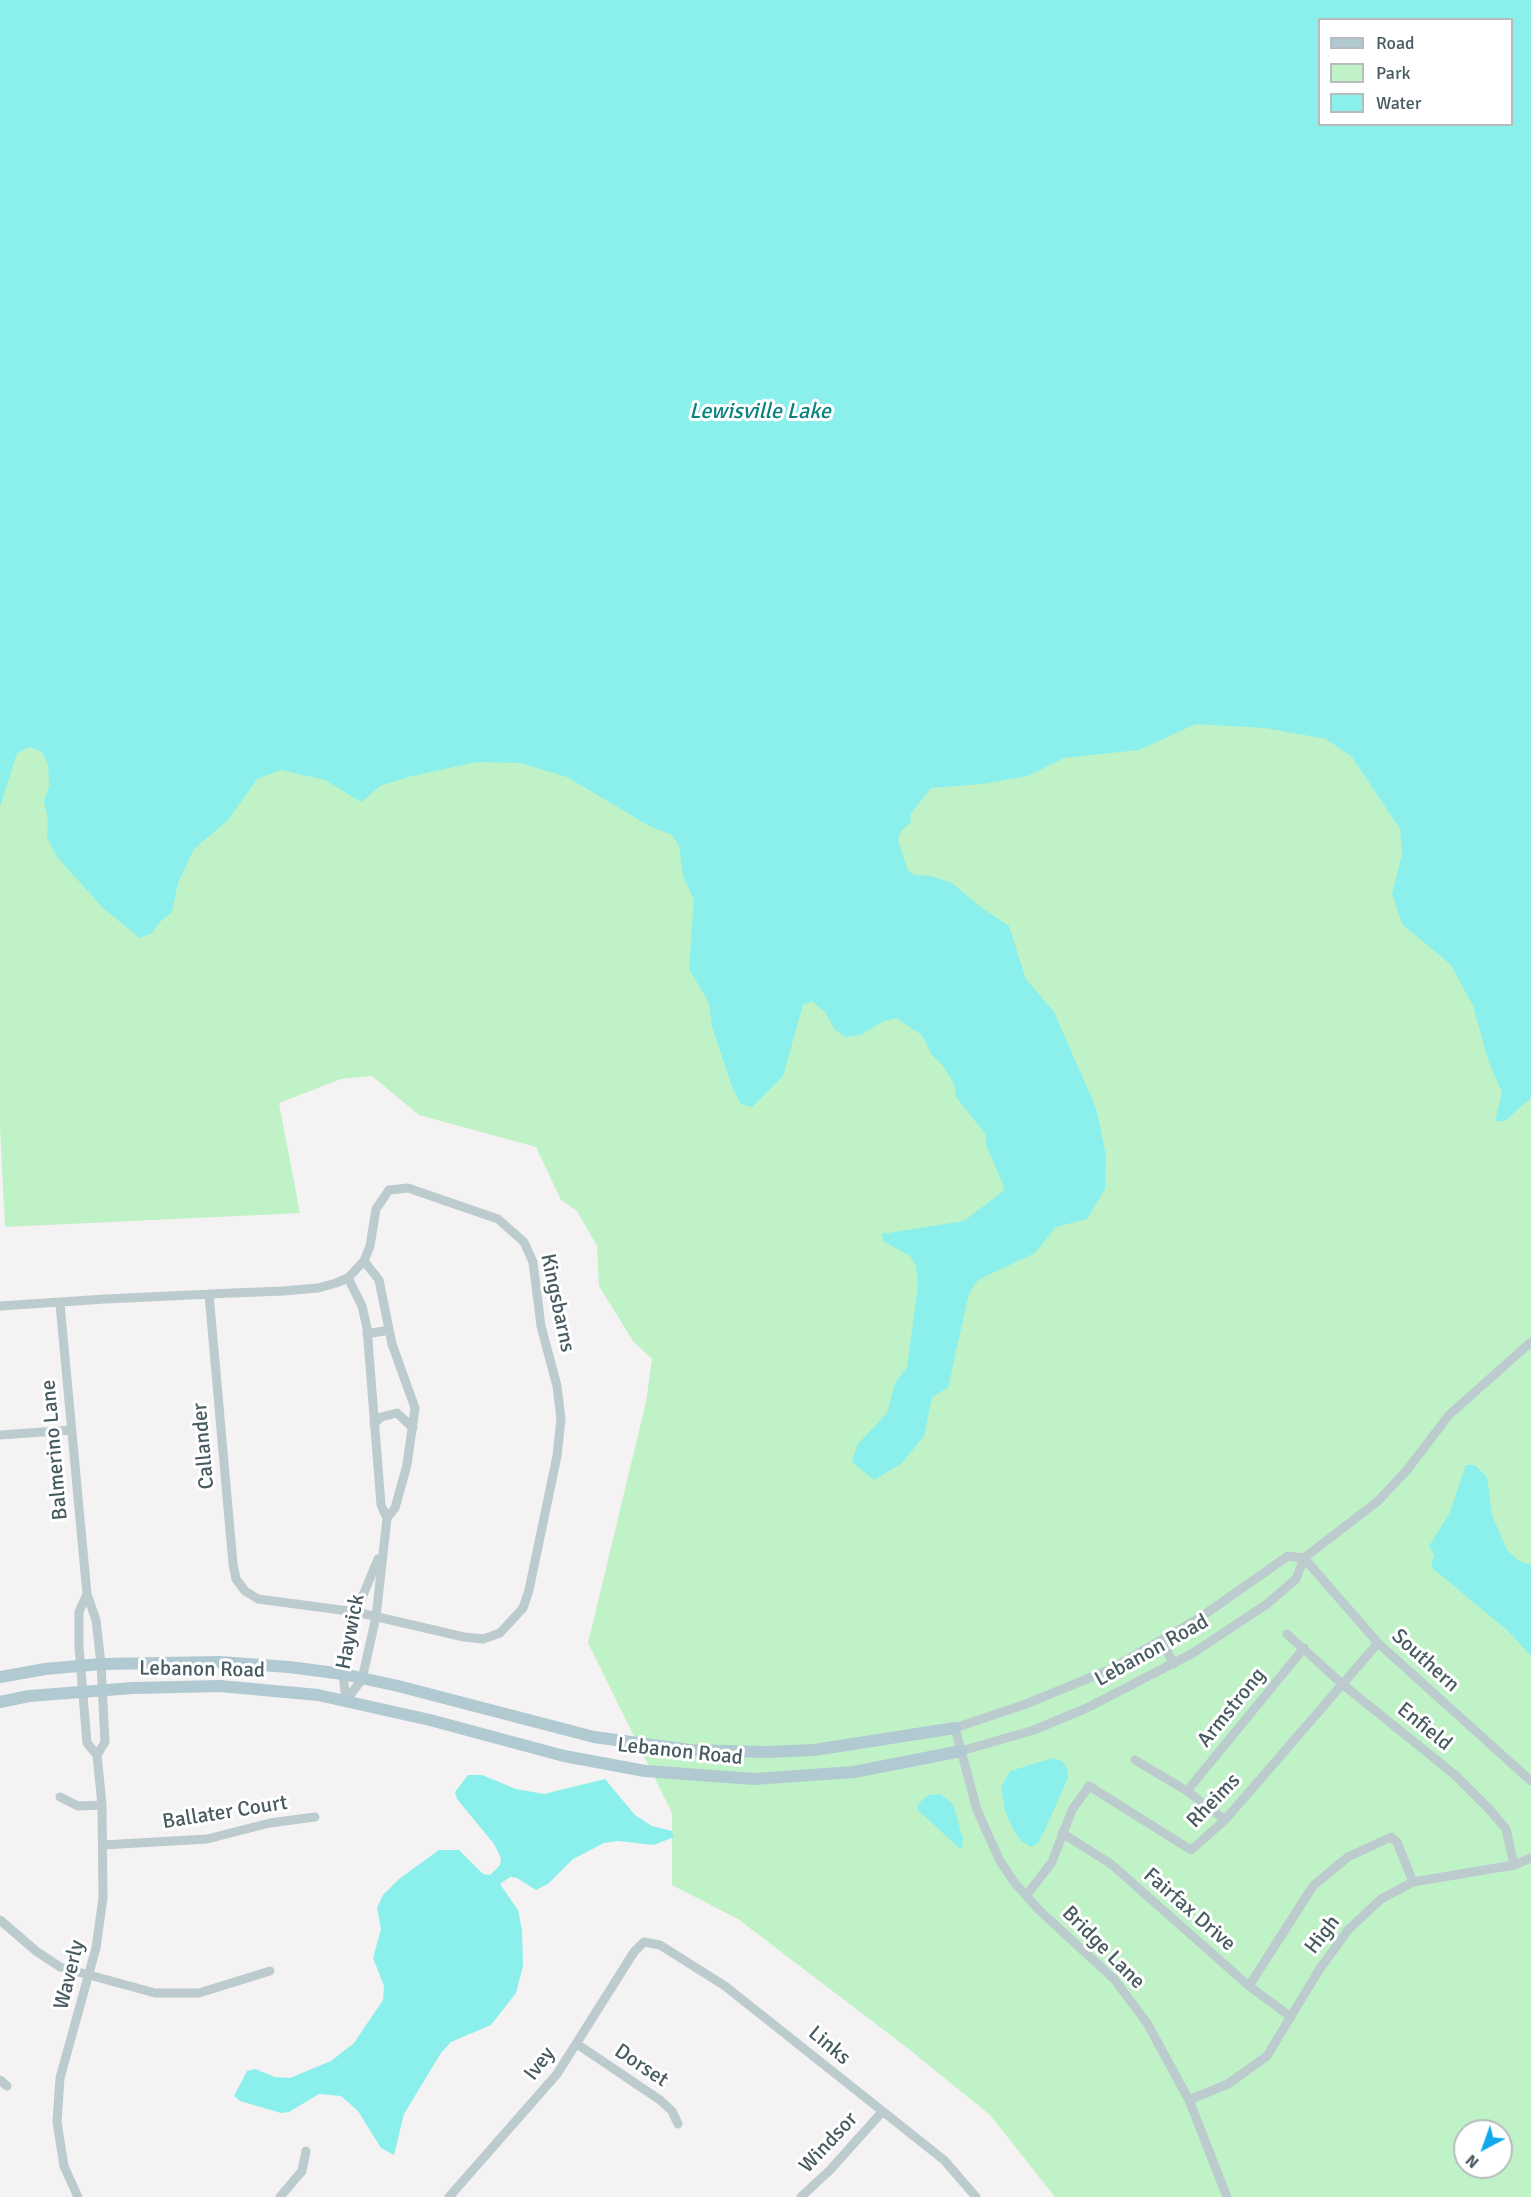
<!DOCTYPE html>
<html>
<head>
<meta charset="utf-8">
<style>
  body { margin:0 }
  #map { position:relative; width:1531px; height:2197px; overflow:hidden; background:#f4f2f2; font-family:Signika,sans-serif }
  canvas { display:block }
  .legend { position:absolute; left:1318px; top:18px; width:195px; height:108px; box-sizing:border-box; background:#fff; border:2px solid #b6bdbf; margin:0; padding:8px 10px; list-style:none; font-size:18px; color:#485b60 }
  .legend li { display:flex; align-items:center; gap:12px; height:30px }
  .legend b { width:30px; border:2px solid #b6bdbf }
  .north { position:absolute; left:1453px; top:2119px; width:60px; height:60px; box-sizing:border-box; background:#fff; border:2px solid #b6bdbf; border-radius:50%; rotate:221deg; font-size:16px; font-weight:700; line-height:24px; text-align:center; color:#485b60 }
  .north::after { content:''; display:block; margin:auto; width:21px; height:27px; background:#12a8ee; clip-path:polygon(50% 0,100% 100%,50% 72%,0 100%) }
</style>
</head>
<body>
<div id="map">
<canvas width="1531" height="2197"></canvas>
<ul class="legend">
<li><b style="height:8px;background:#b1c9d1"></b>Road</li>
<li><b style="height:16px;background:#c0f2c7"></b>Park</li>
<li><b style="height:16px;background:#8bf0ec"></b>Water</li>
</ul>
<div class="north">N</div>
</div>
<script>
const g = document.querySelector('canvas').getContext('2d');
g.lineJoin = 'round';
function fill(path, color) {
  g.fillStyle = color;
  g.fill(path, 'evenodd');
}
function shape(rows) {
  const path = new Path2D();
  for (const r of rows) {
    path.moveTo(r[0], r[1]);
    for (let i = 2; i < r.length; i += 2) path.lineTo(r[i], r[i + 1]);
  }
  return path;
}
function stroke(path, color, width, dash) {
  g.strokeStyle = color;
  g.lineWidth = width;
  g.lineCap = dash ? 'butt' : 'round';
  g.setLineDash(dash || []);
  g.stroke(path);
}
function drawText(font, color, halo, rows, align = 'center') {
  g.font = font + ' Signika,sans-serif';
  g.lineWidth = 6;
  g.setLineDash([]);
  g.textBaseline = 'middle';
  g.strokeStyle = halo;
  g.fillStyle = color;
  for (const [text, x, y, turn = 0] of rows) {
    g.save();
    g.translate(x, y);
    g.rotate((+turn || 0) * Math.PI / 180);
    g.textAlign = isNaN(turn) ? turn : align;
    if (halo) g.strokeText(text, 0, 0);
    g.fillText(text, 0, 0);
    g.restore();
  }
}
fill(shape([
  [1531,482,1531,2197,1055,2197,990,2115,910,2050,738,1919,672,1885,672,1813,588,1643,646,1402,652,1359,633,1341,599,1286,597,1246,577,1211,561,1200,536,1147,419,1115,372,1076,341,1079,279,1103,300,1213,5,1227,0,1128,0,536],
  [1465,2131,1501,2131,1501,2167,1465,2167]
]), '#c0f2c7');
fill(shape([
  [0,0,1531,0,1531,1098,1505,1121,1495,1121,1502,1092,1489,1063,1473,1006,1451,965,1402,924,1392,894,1402,854,1400,829,1352,757,1326,739,1265,728,1196,724,1139,750,1064,758,1028,776,983,784,931,788,910,815,911,822,901,831,898,840,908,871,915,875,931,876,952,883,982,908,1009,926,1026,979,1054,1012,1096,1108,1106,1155,1105,1189,1087,1219,1056,1227,1035,1253,978,1280,969,1293,948,1388,932,1397,924,1436,902,1463,874,1480,852,1462,857,1445,887,1413,895,1383,907,1367,918,1285,916,1265,910,1256,883,1241,882,1234,964,1221,1002,1192,1004,1187,986,1145,986,1135,956,1097,954,1084,943,1066,931,1054,922,1035,896,1018,882,1022,861,1035,846,1037,835,1030,825,1012,812,1001,803,1005,783,1076,752,1107,741,1104,733,1090,712,1027,709,1003,689,969,694,900,683,876,679,846,672,835,651,827,567,777,520,763,477,762,408,777,380,786,361,802,325,780,281,770,257,779,228,820,194,849,178,883,172,912,160,922,152,933,140,938,104,909,57,857,47,838,48,821,44,801,49,786,48,765,42,752,30,747,17,753,0,807],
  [1320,20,1512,20,1512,124,1320,124],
  [1466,1465,1475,1465,1487,1477,1492,1515,1507,1550,1519,1561,1531,1565,1531,1656,1508,1631,1431,1567,1434,1555,1429,1546,1450,1512],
  [1053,1758,1062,1761,1067,1768,1068,1778,1044,1832,1038,1843,1031,1847,1021,1841,1012,1827,1005,1811,1001,1787,1010,1771],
  [468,1775,482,1775,516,1789,544,1794,605,1779,635,1815,652,1826,672,1831,674,1837,654,1845,618,1841,604,1843,573,1859,548,1884,536,1890,517,1878,510,1877,500,1884,518,1910,522,1930,523,1966,516,1993,491,2025,451,2042,441,2053,404,2114,394,2155,381,2148,358,2111,341,2096,319,2094,289,2112,281,2113,240,2101,234,2096,247,2071,255,2069,275,2077,290,2078,331,2061,354,2043,383,2000,384,1986,373,1958,381,1929,377,1908,383,1895,399,1879,439,1850,459,1850,483,1874,490,1875,500,1865,501,1858,494,1844,457,1799,455,1792],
  [940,1794,953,1804,963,1839,962,1848,959,1848,918,1810,917,1806,923,1799,929,1795]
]), '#8bf0ec');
stroke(shape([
  [348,1278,362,1306,367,1328,381,1505,387,1518],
  [60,1304,87,1594,96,1620,101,1664,105,1742,97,1755],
  [0,1306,105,1299,233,1293,283,1291,318,1288,336,1283,348,1278,364,1261,370,1246,376,1209,389,1190,408,1188,498,1219,524,1242,533,1262,541,1326,557,1386,561,1419,557,1456,529,1590,523,1608,500,1633,483,1639,464,1637,356,1612,258,1599,245,1591,236,1579,233,1564,209,1294],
  [367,1334,389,1330],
  [374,1424,381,1417,397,1413,413,1428],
  [0,1435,71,1430],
  [1304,1558,1378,1643,1531,1781],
  [1287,1634,1341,1683,1455,1775,1489,1809,1506,1829,1514,1865],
  [1162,1642,1174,1664],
  [346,1701,362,1679,376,1617,387,1518,395,1508,407,1465,415,1408,392,1344,379,1280,364,1261],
  [346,1701,343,1674,356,1612,378,1559],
  [961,1751,1034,1730,1087,1708,1193,1653,1267,1604,1296,1579,1304,1558,1378,1501,1407,1470,1449,1415,1531,1342],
  [1135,1760,1187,1791,1225,1820],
  [1187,1791,1304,1648],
  [60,1797,78,1806,102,1805],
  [1062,1833,1111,1864,1249,1986,1291,2017],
  [103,1845,207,1839,270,1823,315,1817],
  [1026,1896,1052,1862,1072,1810,1089,1786,1191,1850,1225,1820,1378,1643],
  [0,1920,36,1951,60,1967,155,1993,199,1993,270,1971],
  [1249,1986,1313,1886,1348,1857,1391,1837,1397,1842,1413,1882],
  [577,2044,660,2100,672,2111,678,2124],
  [0,2080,7,2086],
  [1189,2100,1228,2084,1267,2056,1319,1970,1348,1930,1381,1899,1413,1882,1514,1865,1531,1858],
  [78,2197,64,2166,57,2122,60,2078,96,1948,103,1898,102,1805,97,1755,87,1743,79,1647,79,1612,87,1594],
  [280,2197,302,2171,306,2151],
  [449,2197,557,2074,634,1952,644,1942,660,1945,725,1986,944,2160,976,2197],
  [801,2197,830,2170,882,2112],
  [1227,2197,1189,2100,1147,2023,1114,1979,1039,1910,1014,1882,1000,1861,977,1810,955,1728,1026,1704,1111,1669,1198,1619,1288,1556,1304,1558]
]), '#bccbce', 9);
stroke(shape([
  [0,1677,45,1669,101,1664,219,1662,289,1667,343,1674,398,1686,594,1737,690,1750,768,1752,814,1750,955,1728],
  [0,1702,29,1696,133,1688,220,1686,318,1695,430,1720,564,1756,645,1771,754,1779,854,1772,961,1751]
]), '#b1c9d1', 12);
drawText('21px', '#485b60', '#fff', [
  ["Kingsbarns",557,1303,78],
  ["Callander",204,1446,-95],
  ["Balmerino Lane",55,1450,-95],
  ["Haywick",351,1632,-79],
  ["Lebanon Road",1152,1651,-29],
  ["Southern",1425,1661,42],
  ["Lebanon Road",202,1670,1],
  ["Armstrong",1232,1708,-51],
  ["Enfield",1424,1727,39],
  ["Lebanon Road",680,1752,6],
  ["Rheims",1214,1801,-46],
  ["Ballater Court",225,1813,-9],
  ["Fairfax Drive",1189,1910,41],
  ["High",1323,1935,-52],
  ["Bridge Lane",1103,1948,45],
  ["Waverly",70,1975,-76],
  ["Links",829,2046,40],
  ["Ivey",540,2064,-53],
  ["Dorset",641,2066,34],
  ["Windsor",829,2143,-47]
]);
drawText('italic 22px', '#09847f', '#fff', [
  ["Lewisville Lake",760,412]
]);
</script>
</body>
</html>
